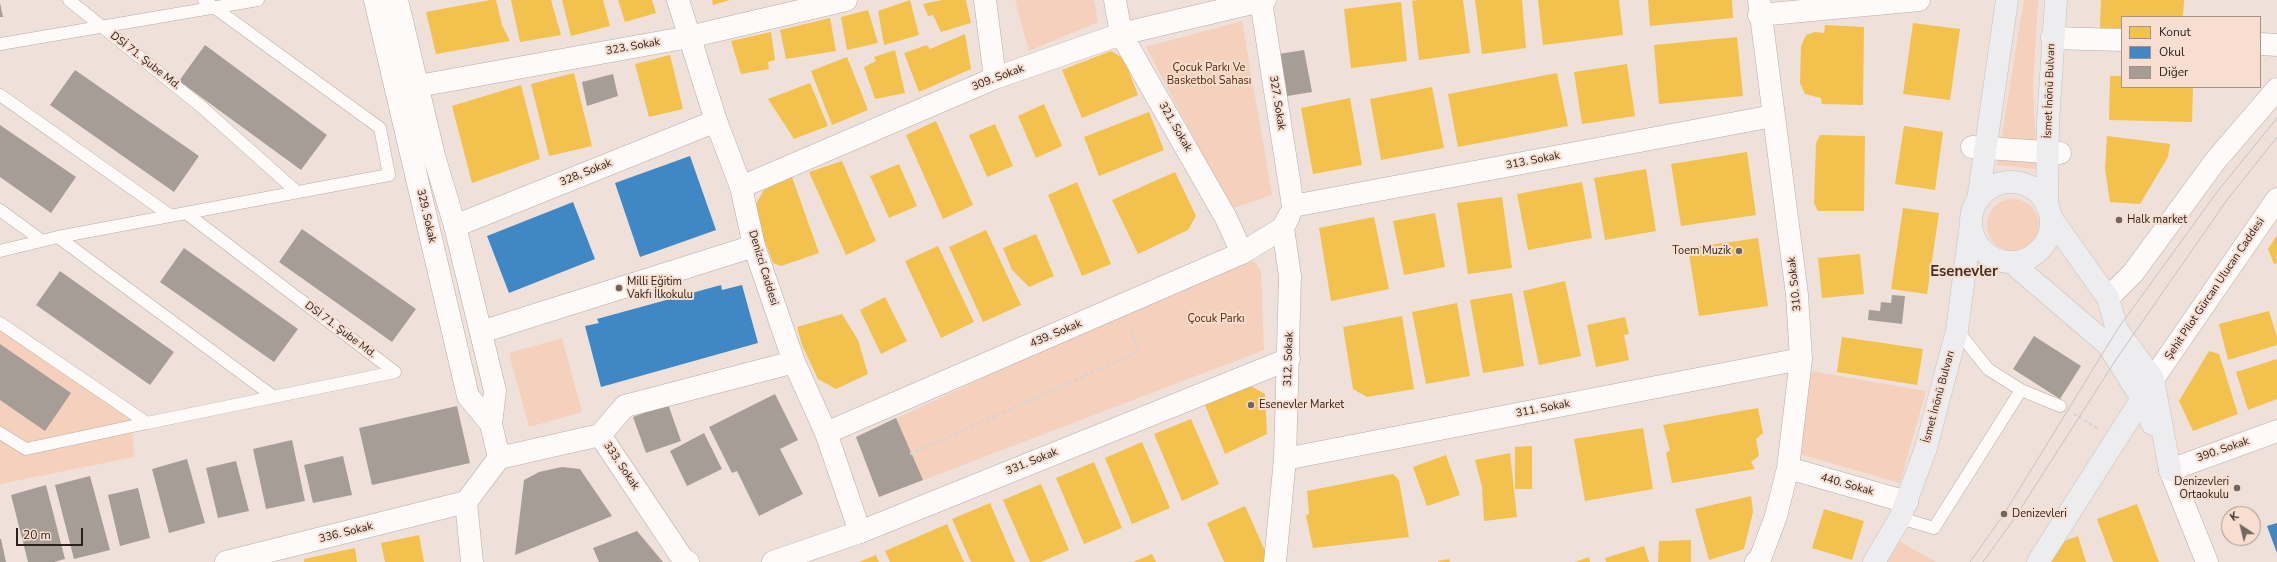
<!DOCTYPE html>
<html>
<head>
<meta charset="utf-8">
<style>
  body { margin:0 }
  #map { position:relative; width:2277px; height:562px; overflow:hidden; background:#efe1d9; font-family:"Nunito Sans",sans-serif }
  canvas { display:block }
  .legend { position:absolute; left:2121px; top:16px; width:140px; height:72px; box-sizing:border-box; background:#f7ded1; border:1px solid #a59389; margin:0; padding:5px 7px; list-style:none; font-size:12px; color:#2b221d }
  .legend li { display:flex; align-items:center; gap:8px; height:20px }
  .legend b { width:20px; border:1px solid #a59389 }
  .north { position:absolute; left:2221px; top:506px; width:40px; height:40px; box-sizing:border-box; background:#f7ded1; border:1px solid #a59389; border-radius:50%; rotate:325deg; font-size:11px; font-weight:700; line-height:16px; text-align:center; color:#2b221d }
  .north::after { content:''; display:block; margin:auto; width:14px; height:18px; background:#70655f; clip-path:polygon(50% 0,100% 100%,50% 72%,0 100%) }
  .scale { position:absolute; left:16px; top:528px; width:67px; height:18px; box-sizing:border-box; border:2px solid #2b221d; border-top:0; padding-left:5px; font-size:12px; line-height:14px; white-space:nowrap; color:#2b221d; -webkit-text-stroke:3px #f7ded1; paint-order:stroke }
</style>
</head>
<body>
<div id="map">
<canvas width="2277" height="562"></canvas>
<ul class="legend">
<li><b style="height:11px;background:#f2c14e"></b>Konut</li>
<li><b style="height:11px;background:#3f88c5"></b>Okul</li>
<li><b style="height:11px;background:#a79d97"></b>Diğer</li>
</ul>
<div class="north">K</div>
<div class="scale">20 m</div>
</div>
<script>
const g = document.querySelector('canvas').getContext('2d');
g.lineJoin = 'round';
function fill(path, color) {
  g.fillStyle = color;
  g.fill(path, 'evenodd');
}
function shape(rows) {
  const path = new Path2D();
  for (const r of rows) {
    if (r.length === 3) {
      path.moveTo(r[0] + r[2], r[1]);
      path.arc(r[0], r[1], r[2], 0, 2 * Math.PI);
      continue;
    }
    path.moveTo(r[0], r[1]);
    for (let i = 2; i < r.length; i += 2) path.lineTo(r[i], r[i + 1]);
  }
  return path;
}
function stroke(path, color, width, dash) {
  g.strokeStyle = color;
  g.lineWidth = width;
  g.lineCap = dash ? 'butt' : 'round';
  g.setLineDash(dash || []);
  g.stroke(path);
}
function drawText(font, color, halo, rows, align = 'center') {
  g.font = font + ' "Nunito Sans",sans-serif';
  g.lineWidth = 4;
  g.setLineDash([]);
  g.textBaseline = 'middle';
  g.strokeStyle = halo;
  g.fillStyle = color;
  for (const [text, x, y, turn = 0] of rows) {
    g.save();
    g.translate(x, y);
    g.rotate((+turn || 0) * Math.PI / 180);
    g.textAlign = isNaN(turn) ? turn : align;
    if (halo) g.strokeText(text, 0, 0);
    g.fillText(text, 0, 0);
    g.restore();
  }
}
fill(shape([
  [1015,0,1094,0,1098,22,1029,51],
  [2024,0,2038,0,2033,86,2037,169,1997,165],
  [1242,21,1272,195,1231,209,1146,47],
  [2013,225,26],
  [1242,257,1256,263,1261,272,1264,350,879,497,856,437],
  [0,320,131,412,134,457,0,484],
  [562,338,582,412,529,427,509,353],
  [1811,371,1926,391,1900,483,1799,454],
  [1899,541,1936,562,1885,562]
]), '#f4d0bd');
fill(shape([
  [490,0,496,0,502,25,510,41,436,54,426,12],
  [511,0,551,0,561,35,520,42],
  [562,0,603,0,610,26,571,36],
  [618,0,652,0,656,13,625,22],
  [712,0,730,0,713,5],
  [910,0,919,35,884,45,878,11],
  [942,0,966,0,971,23,941,32,933,15,928,16,923,4],
  [1418,0,1463,0,1470,53,1419,60,1412,1],
  [1475,0,1522,0,1526,48,1482,54],
  [1538,0,1619,0,1623,35,1543,45],
  [1648,0,1732,0,1733,18,1650,26],
  [2101,0,2184,0,2183,17,2122,17,2122,28,2100,28],
  [1401,2,1407,61,1351,68,1344,9],
  [868,10,878,43,847,50,841,17],
  [830,18,836,51,786,59,780,30],
  [1913,23,1960,29,1950,100,1903,94],
  [1825,25,1864,27,1863,105,1822,104,1821,98,1805,94,1800,83,1801,46,1806,35,1815,32,1824,33],
  [771,32,775,60,768,62,769,69,741,74,731,41],
  [965,34,971,69,919,92,904,53,927,45,930,49],
  [1737,37,1743,96,1659,104,1654,45],
  [895,50,905,93,875,99,864,67,876,61,874,57],
  [1111,51,1124,59,1138,95,1082,118,1062,70],
  [670,55,683,109,649,117,635,64],
  [847,57,868,110,832,125,811,71],
  [1627,64,1635,116,1582,124,1574,72],
  [574,73,592,146,549,156,531,84],
  [1557,73,1568,126,1458,147,1448,94],
  [2110,76,2122,76,2122,87,2193,87,2192,122,2109,120],
  [810,83,828,126,794,139,768,99],
  [521,85,540,159,472,183,452,106],
  [1432,87,1444,148,1381,160,1370,99],
  [1350,98,1362,165,1313,174,1301,108],
  [1044,104,1062,146,1036,158,1018,116],
  [1149,112,1164,150,1099,176,1084,137],
  [936,121,973,205,943,219,906,135],
  [995,124,1013,166,987,177,969,135],
  [1904,126,1943,132,1935,190,1895,184],
  [1820,135,1865,136,1864,211,1818,211,1814,203,1816,143],
  [2107,136,2170,144,2168,157,2140,204,2110,202,2105,169],
  [1747,152,1756,215,1681,226,1671,164],
  [842,161,876,241,846,255,809,172],
  [899,164,917,206,889,218,870,176],
  [1646,169,1656,231,1605,240,1594,178],
  [1175,172,1196,216,1188,230,1138,254,1112,200],
  [792,177,819,253,781,266,773,263,753,209,764,190],
  [1077,182,1111,264,1082,276,1048,195],
  [1582,182,1592,238,1528,250,1517,194],
  [1502,197,1512,268,1468,274,1457,203],
  [1903,208,1939,213,1927,294,1891,289],
  [1435,213,1445,267,1404,275,1393,221],
  [1374,217,1389,289,1331,301,1319,228],
  [986,230,1021,305,983,322,949,247],
  [1036,234,1054,276,1029,287,1012,270,1003,248],
  [2277,235,2277,263,2274,264,2268,249],
  [1758,238,1768,306,1699,316,1688,248],
  [938,246,974,322,941,338,905,261],
  [1860,254,1864,294,1822,298,1818,258],
  [1565,281,1581,356,1539,365,1523,291],
  [1512,293,1524,366,1483,373,1470,300],
  [885,297,907,341,881,354,860,310],
  [1457,303,1470,376,1426,384,1412,312],
  [2269,311,2277,337,2277,345,2228,360,2219,324],
  [842,314,858,340,868,374,836,389,818,379,802,345,797,327],
  [1402,316,1414,389,1367,397,1353,389,1343,327],
  [1625,317,1629,334,1624,335,1629,360,1596,367,1587,325],
  [1842,337,1923,349,1917,385,1837,372],
  [2209,351,2219,354,2238,414,2193,431,2179,401],
  [2277,359,2277,399,2248,410,2236,372],
  [1249,385,1265,394,1267,434,1225,454,1205,405],
  [1758,408,1763,433,1756,439,1759,456,1751,462,1755,469,1672,483,1666,453,1670,450,1663,425],
  [1191,419,1219,484,1182,501,1154,434],
  [1643,428,1653,489,1585,501,1574,439],
  [1142,442,1170,508,1132,524,1105,458],
  [1532,446,1532,489,1515,489,1515,447],
  [1510,453,1517,517,1484,521,1482,487,1475,460],
  [1446,455,1460,495,1427,506,1413,467],
  [1094,462,1122,528,1084,544,1056,478],
  [1393,474,1399,480,1409,537,1313,548,1306,516,1309,513,1307,491],
  [1041,484,1069,550,1041,562,1030,562,1003,500],
  [1751,496,1753,512,1744,549,1709,560,1695,509],
  [990,503,1015,562,971,562,952,519],
  [2137,504,2159,562,2113,562,2097,519],
  [1245,506,1270,562,1224,562,1207,523],
  [1824,509,1864,521,1852,560,1812,548],
  [947,524,964,562,890,562,885,551],
  [419,535,424,562,385,562,381,543],
  [2078,536,2086,562,2050,562,2064,541],
  [1691,540,1691,562,1658,562,1659,541],
  [1644,546,1649,562,1606,562,1605,558],
  [355,548,357,562,304,562,304,559],
  [1152,554,1156,562,1133,562],
  [876,555,879,562,859,562],
  [1589,557,1590,562,1575,562],
  [1449,559,1450,562,1438,562,1438,561]
]), '#f2c14e');
fill(shape([
  [690,156,716,230,640,257,615,183],
  [573,202,595,259,509,293,487,236],
  [721,285,722,290,742,285,758,343,601,387,585,326,599,323,597,319],
  [2277,523,2277,553,2267,526]
]), '#3f88c5');
fill(shape([
  [0,3,3,17,0,17],
  [205,45,327,135,301,170,179,81],
  [1304,50,1312,92,1287,96,1279,54],
  [75,70,199,156,174,192,50,105],
  [613,74,618,96,587,106,582,82],
  [0,125,76,177,51,213,0,177],
  [302,229,416,309,392,342,279,262],
  [184,248,298,329,274,362,160,282],
  [60,271,174,352,150,385,36,305],
  [1892,295,1905,296,1902,324,1868,320,1869,310,1880,311,1881,302,1891,303],
  [2034,336,2081,366,2060,399,2013,369],
  [0,344,71,393,45,431,0,400],
  [775,394,798,440,780,449,803,494,759,516,737,471,732,473,709,427],
  [668,404,681,441,646,453,633,417],
  [457,406,470,463,372,485,359,428],
  [896,418,923,480,879,497,856,437],
  [704,433,722,469,687,486,670,451],
  [292,440,305,501,266,509,253,449],
  [343,456,352,495,313,503,304,465],
  [187,459,205,523,169,533,152,469],
  [236,461,249,511,218,518,206,468],
  [562,467,580,469,612,516,515,555,524,480,539,472],
  [90,476,110,550,74,559,55,485],
  [46,485,65,559,54,562,28,562,11,495],
  [138,488,150,538,120,546,108,495],
  [637,531,663,562,599,562,593,548],
  [0,539,1,539,6,562,0,562]
]), '#a79d97');
const lane = shape([
  [69,0,203,108,297,192],
  [0,44,258,0],
  [0,95,171,216],
  [0,210,41,240],
  [186,213,395,372],
  [58,237,274,397],
  [0,251,58,237,389,175,380,128,204,0],
  [0,323,147,423,395,372],
  [1957,330,1988,369,2021,390,2060,406],
  [0,433,26,449,147,423],
  [1900,518,1934,528,2021,390]
]);
const street = shape([
  [985,0,995,78],
  [1115,0,1121,34,1226,218,1242,253],
  [1261,1,1293,206],
  [1759,15,1919,0],
  [2052,38,2122,40],
  [2260,44,2277,45],
  [418,86,689,37,846,0],
  [1972,147,2060,153],
  [741,187,995,78,1121,34,1265,0],
  [1293,206,1773,116],
  [455,226,716,121],
  [481,332,754,246],
  [826,433,1242,253,1283,228],
  [600,435,625,406,794,362],
  [499,458,600,435,683,559,688,562],
  [1285,459,1801,359],
  [1788,468,1907,502],
  [2170,470,2277,431],
  [226,562,466,502],
  [773,562,860,532,1289,359],
  [1275,562,1285,459,1290,276,1283,228,1289,216],
  [1756,562,1760,559,1776,516,1788,468,1801,359,1797,295,1759,0]
]);
const secondary = shape([
  [375,0,468,396,491,424],
  [397,0,434,156,455,226,495,391,491,424,499,458,466,502,472,562],
  [678,0,716,121,741,187,754,246,794,362,826,433,860,532],
  [2108,298,2133,273,2216,160,2277,89],
  [2153,379,2277,199],
  [2170,470,2207,562]
]);
const primary = shape([
  [2011,222,40],
  [1978,200,2007,0],
  [2047,206,2048,122,2056,0],
  [2051,218,2108,298,2117,330,2153,379,2170,470],
  [2011,262,2108,345,2142,399,2152,424],
  [1874,562,1900,518,1926,448,1957,330,1971,223],
  [2038,562,2148,389]
]);
stroke(lane, '#b6aba5', 13);
stroke(street, '#b6aba5', 23);
stroke(secondary, '#b6aba5', 23);
stroke(primary, '#c7c0bc', 23);
stroke(shape([
  [2074,414,2097,428],
  [910,454,1138,352,1129,325]
]), '#d7d3d1', 2.5, [3, 3]);
stroke(lane, '#fdfaf9', 12);
stroke(street, '#fdfaf9', 22);
stroke(secondary, '#fdfaf9', 22);
stroke(primary, '#ededf0', 22);
stroke(shape([
  [1970,562,2004,514,2117,330,2217,192,2277,118],
  [1983,562,2014,519,2117,358,2227,200,2277,137]
]), '#c5c2c0', 1);
for (const [x, y, r, color] of [
  [2119,220,4,"#70655f"],
  [1739,251,4,"#70655f"],
  [619,288,4,"#70655f"],
  [1251,405,4,"#70655f"],
  [2237,488,4,"#70655f"],
  [2004,514,4,"#70655f"]
]) {
  const dot = new Path2D();
  dot.arc(x, y, r, 0, 2 * Math.PI);
  g.fillStyle = color;
  g.fill(dot);
  stroke(dot, '#f7ded1', 1.5);
}
drawText('11px', '#2b221d', '#f7ded1', [
  ["323. Sokak",633,47,-10],
  ["DSİ 71. Şube Md.",145,61,38],
  ["309. Sokak",998,78,-21],
  ["İsmet İnönü Bulvarı",2050,91,-88],
  ["327. Sokak",1277,103,81],
  ["321. Sokak",1175,127,60],
  ["313. Sokak",1533,161,-11],
  ["328, Sokak",586,173,-22],
  ["329. Sokak",426,216,77],
  ["Denizci Caddesi",763,268,73],
  ["310. Sokak",1795,284,-96],
  ["Şehit Pilot Gürcan Ulucan Caddesi",2215,289,-56],
  ["DSİ 71. Şube Md.",340,330,37],
  ["439. Sokak",1056,334,-23],
  ["312. Sokak",1289,359,-88],
  ["İsmet İnönü Bulvarı",1939,397,-75],
  ["311. Sokak",1543,409,-11],
  ["390. Sokak",2223,450,-19],
  ["331. Sokak",1032,462,-22],
  ["333. Sokak",621,466,56],
  ["440. Sokak",1847,485,16],
  ["336. Sokak",346,533,-14]
]);
drawText('11px', '#56290a', '#f7ded1', [
  ["Çocuk Parkı Ve",1209,68],
  ["Basketbol Sahası",1209,81],
  ["Çocuk Parkı",1216,319]
]);
drawText('11px', '#2b221d', '#f7ded1', [
  ["Halk market",2127,220],
  ["Toem Muzik",1731,251,"right"],
  ["Milli Eğitim",627,282],
  ["Vakfı İlkokulu",627,295],
  ["Esenevler Market",1259,405],
  ["Denizevleri",2229,482,"right"],
  ["Ortaokulu",2229,495,"right"],
  ["Denizevleri",2012,514]
], 'left');
drawText('bold 15px', '#412e24', '#f7ded1', [
  ["Esenevler",1964,272]
]);
</script>
</body>
</html>
